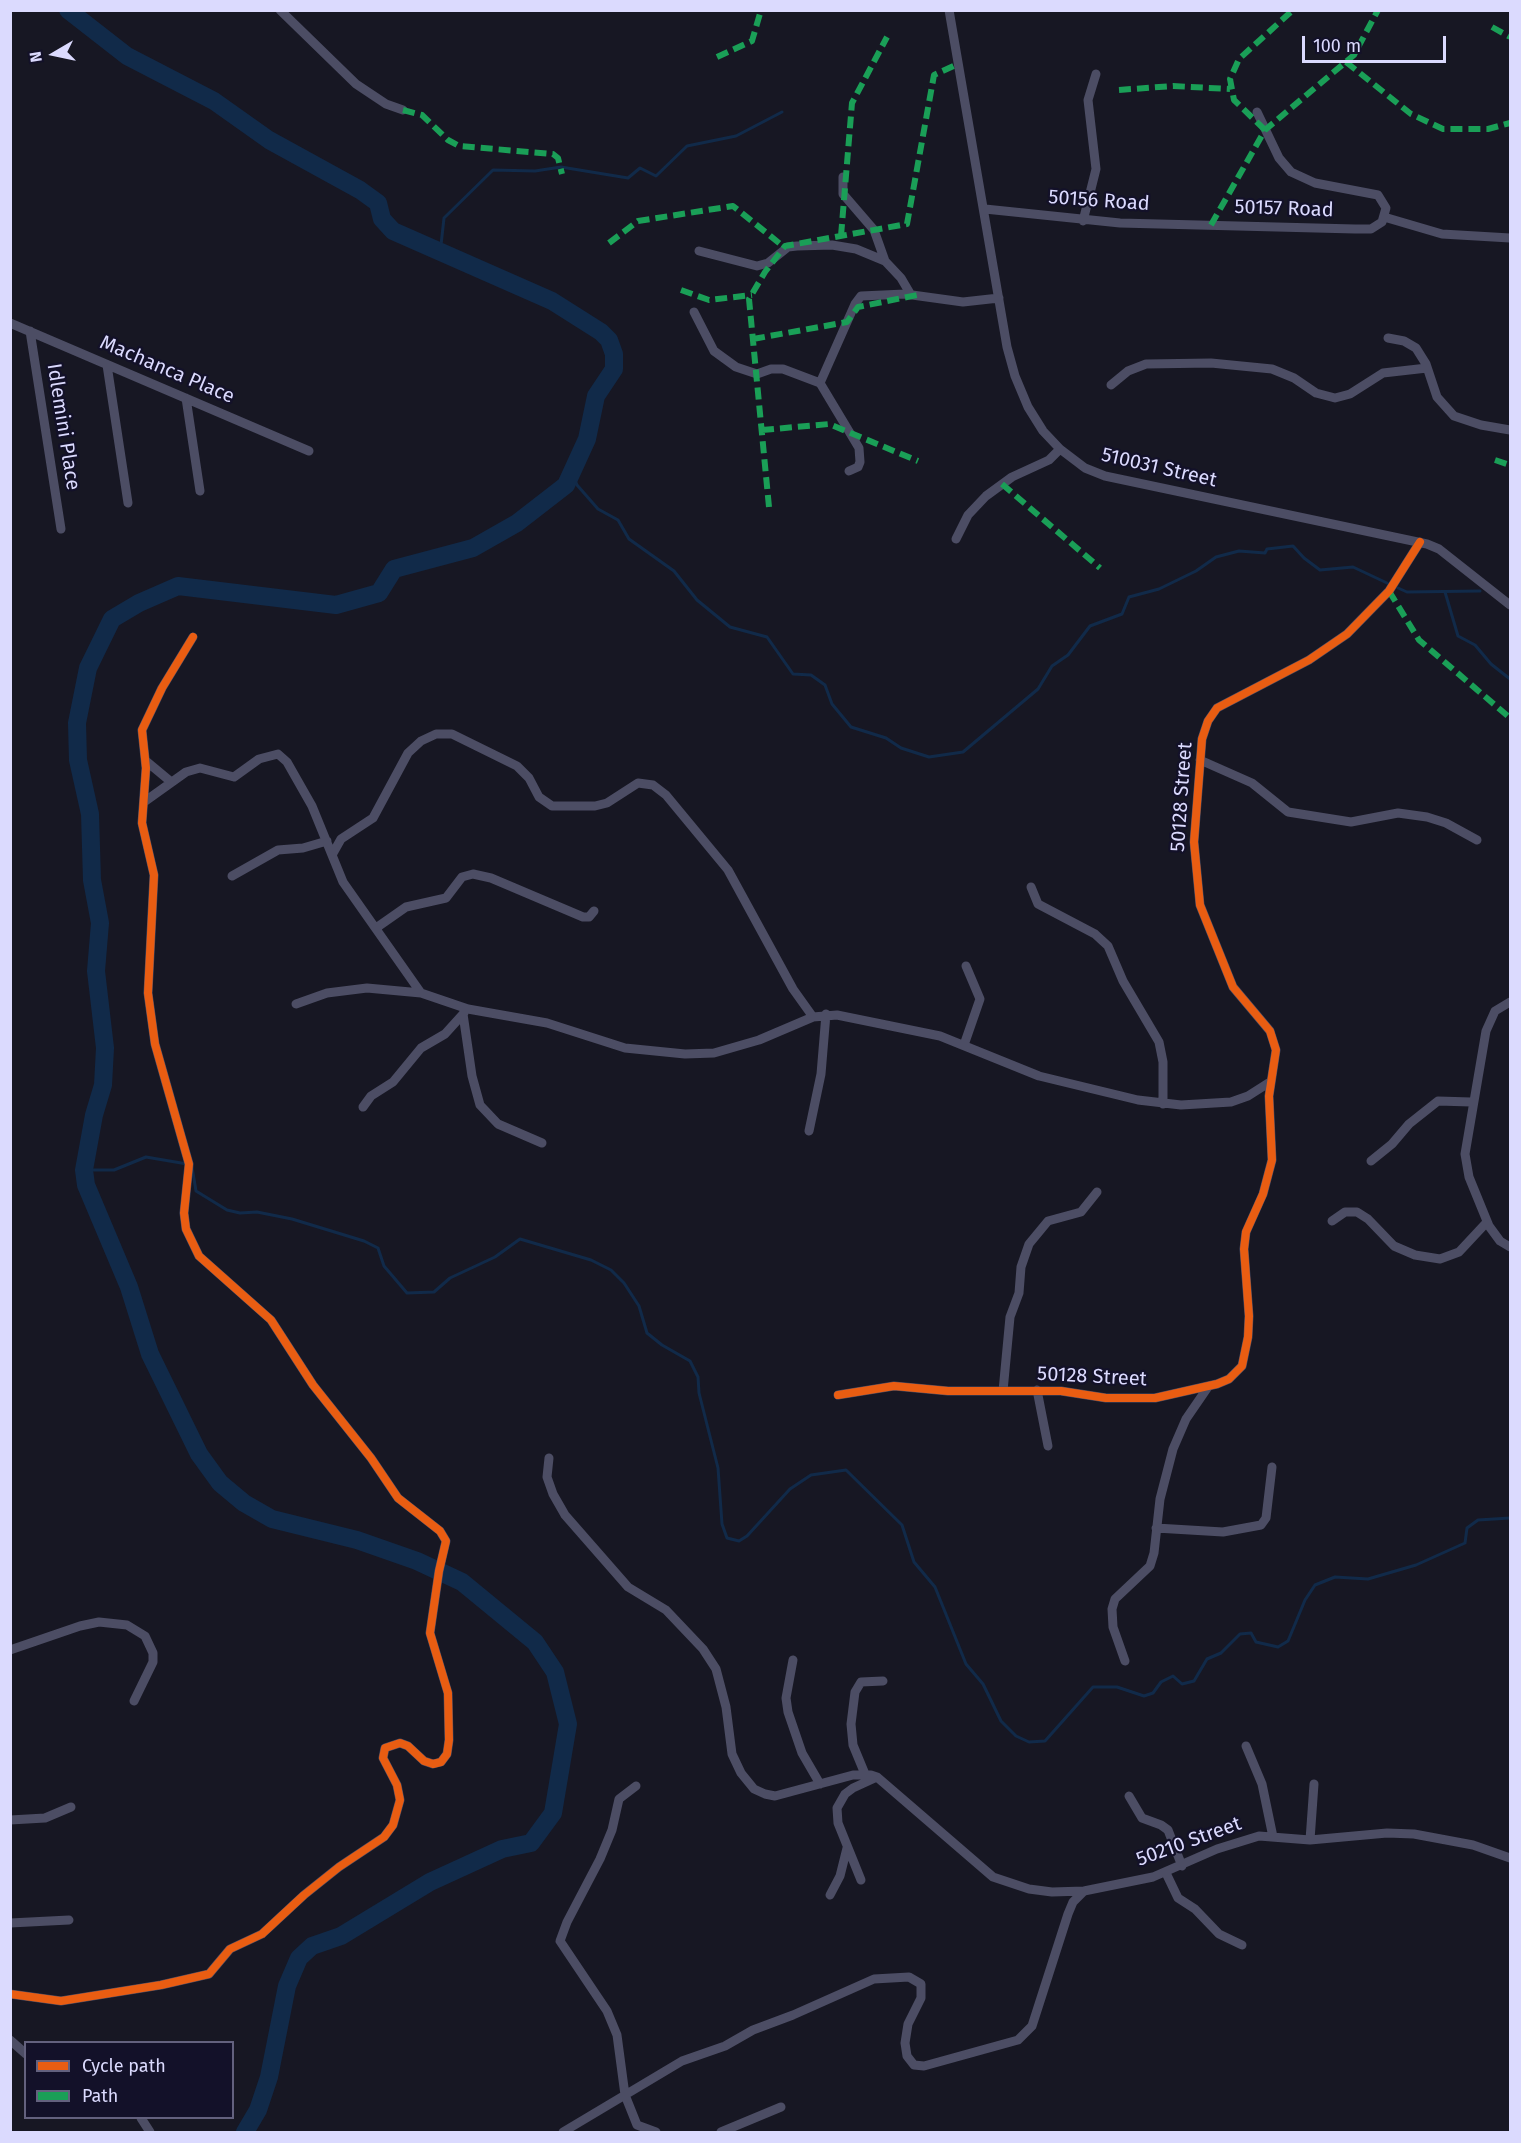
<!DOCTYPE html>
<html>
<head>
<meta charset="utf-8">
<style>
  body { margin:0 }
  #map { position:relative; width:1521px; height:2143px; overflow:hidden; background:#171723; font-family:"Fira Sans",sans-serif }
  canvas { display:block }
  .frame { position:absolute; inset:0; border:12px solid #dbdafe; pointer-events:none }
  .legend { position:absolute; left:24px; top:2041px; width:210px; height:78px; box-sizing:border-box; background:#131129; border:2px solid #63617e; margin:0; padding:8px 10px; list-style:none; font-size:18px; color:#dbdafe }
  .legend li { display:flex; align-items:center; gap:12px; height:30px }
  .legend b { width:30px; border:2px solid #63617e }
  .north { position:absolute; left:24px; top:24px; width:60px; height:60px; -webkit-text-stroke:4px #131129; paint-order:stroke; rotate:261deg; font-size:16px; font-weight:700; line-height:24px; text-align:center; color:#dbdafe }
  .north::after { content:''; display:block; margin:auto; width:21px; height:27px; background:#dbdafe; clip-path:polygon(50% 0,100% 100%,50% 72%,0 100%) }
  .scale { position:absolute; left:1302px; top:36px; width:144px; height:27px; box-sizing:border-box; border:3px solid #dbdafe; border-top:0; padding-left:8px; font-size:18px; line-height:21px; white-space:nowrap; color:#dbdafe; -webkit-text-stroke:4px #131129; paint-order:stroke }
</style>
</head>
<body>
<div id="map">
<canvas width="1521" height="2143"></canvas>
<div class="frame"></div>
<ul class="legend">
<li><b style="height:8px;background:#e95d12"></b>Cycle path</li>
<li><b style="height:8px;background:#1a9f57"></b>Path</li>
</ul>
<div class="north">N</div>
<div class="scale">100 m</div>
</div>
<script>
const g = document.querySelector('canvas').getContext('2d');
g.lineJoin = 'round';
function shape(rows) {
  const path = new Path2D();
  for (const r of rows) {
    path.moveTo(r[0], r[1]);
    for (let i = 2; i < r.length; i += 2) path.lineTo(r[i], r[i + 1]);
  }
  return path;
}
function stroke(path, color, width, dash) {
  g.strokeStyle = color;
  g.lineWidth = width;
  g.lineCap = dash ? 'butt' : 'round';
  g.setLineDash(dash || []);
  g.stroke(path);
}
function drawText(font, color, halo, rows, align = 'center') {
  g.font = font + ' "Fira Sans",sans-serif';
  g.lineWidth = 4.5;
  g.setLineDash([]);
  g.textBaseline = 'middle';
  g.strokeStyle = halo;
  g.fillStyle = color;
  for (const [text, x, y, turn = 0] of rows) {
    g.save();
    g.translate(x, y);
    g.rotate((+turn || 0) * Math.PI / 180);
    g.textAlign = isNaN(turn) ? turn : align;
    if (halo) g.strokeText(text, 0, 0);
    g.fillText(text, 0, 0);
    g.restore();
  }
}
stroke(shape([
  [440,254,444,218,493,170,535,171,561,167,628,178,640,168,656,176,687,146,736,136,782,112],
  [571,470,577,485,598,509,618,520,629,539,674,571,697,600,730,627,767,637,793,674,811,675,825,685,832,704,851,727,886,738,901,748,929,757,963,752,1038,689,1052,666,1068,655,1090,626,1122,614,1129,597,1159,589,1196,571,1216,557,1239,551,1265,553,1267,549,1293,546,1304,558,1320,570,1353,567,1387,583],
  [1398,588,1407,592,1480,591],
  [1445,592,1458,636,1475,645,1491,664,1510,679],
  [192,1167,196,1191,227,1210,240,1213,257,1212,292,1219,364,1241,378,1248,384,1266,407,1293,434,1292,450,1278,495,1257,520,1239,591,1260,611,1270,624,1283,639,1306,647,1333,662,1345,690,1361,698,1377,699,1393,718,1468,722,1524,727,1538,739,1541,747,1536,790,1489,811,1475,846,1470,902,1525,914,1562,935,1587,966,1664,983,1684,1001,1721,1016,1736,1029,1742,1045,1741,1093,1687,1117,1687,1144,1696,1153,1693,1161,1682,1173,1676,1182,1684,1194,1681,1207,1659,1221,1653,1240,1634,1251,1633,1256,1642,1278,1647,1288,1641,1305,1600,1315,1585,1335,1577,1368,1579,1416,1565,1465,1543,1467,1528,1478,1520,1510,1518],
  [84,1170,114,1170,146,1157,187,1164]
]), '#112a49', 3);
stroke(shape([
  [68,10,127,56,214,101,269,140,360,190,378,203,382,219,393,231,552,301,601,332,609,340,614,354,614,369,596,396,587,439,566,485,517,523,473,548,394,569,379,593,336,605,178,586,139,603,112,619,88,668,77,723,78,760,90,814,92,880,100,923,96,971,105,1048,103,1085,94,1115,84,1170,86,1185,129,1287,150,1354,199,1454,220,1483,244,1503,272,1519,357,1540,417,1561,462,1582,535,1642,555,1672,568,1724,553,1813,531,1843,502,1849,430,1882,341,1936,312,1946,299,1958,287,1986,269,2077,258,2110,245,2132]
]), '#112a49', 18);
stroke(shape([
  [280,10,356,84,386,104,403,110],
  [949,10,1007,347,1015,376,1028,407,1043,431,1060,449,1085,468,1105,476,1427,544,1439,549,1510,605],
  [843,177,843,194,874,230,885,261],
  [985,209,1120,223,1355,229,1371,229,1382,222,1386,208,1378,195,1315,183,1291,172,1279,158,1257,112],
  [1384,217,1442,234,1510,238],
  [1083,221,1096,169,1088,100,1096,74],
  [699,251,757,266,768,263,788,247,797,246,832,245,856,249,885,261,901,278,911,295],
  [694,312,714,351,736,367,757,374,771,369,783,369,820,383,855,304,861,296,905,294,963,302,999,298],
  [10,323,309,451],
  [30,331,61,529],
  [1388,338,1404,341,1416,348,1426,364,1437,397,1454,416,1481,425,1510,430],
  [107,365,128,503],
  [820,383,859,448,860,462,858,467,849,471],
  [1111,385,1128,371,1146,364,1211,363,1272,369,1294,378,1316,393,1335,398,1350,394,1383,373,1427,368],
  [186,398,200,491],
  [956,539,968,515,986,496,1012,477,1049,460,1060,449],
  [1200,760,1252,783,1288,812,1351,822,1398,813,1427,817,1446,823,1477,840],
  [146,761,170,781],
  [144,802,186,772,200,768,234,777,259,759,278,754,287,762,312,806,343,882,421,993,468,1009,547,1023,625,1048,685,1054,714,1053,759,1040,813,1017,837,1015,940,1036,1039,1076,1138,1100,1181,1105,1231,1102,1248,1096,1270,1082],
  [332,855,341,839,373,818,408,753,421,741,436,734,452,734,517,766,529,778,539,797,552,806,595,806,607,803,638,783,653,785,666,795,728,870,793,989,813,1017],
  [232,876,278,850,303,848,327,841],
  [1031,887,1038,904,1095,934,1108,946,1123,981,1159,1042,1163,1062,1163,1104],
  [376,928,406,907,446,898,462,877,473,874,491,878,583,917,589,917,594,911],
  [1510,1002,1495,1011,1486,1031,1465,1154,1469,1177,1489,1226,1500,1241,1510,1247],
  [296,1004,327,993,367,988,421,993],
  [463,1014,472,1076,480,1105,498,1124,542,1143],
  [964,1045,980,999,966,966],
  [363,1107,371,1096,393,1082,421,1048,445,1034,464,1013],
  [809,1131,821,1074,826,1014],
  [1371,1161,1392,1144,1409,1124,1438,1101,1471,1102],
  [1332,1221,1345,1212,1357,1212,1368,1219,1394,1246,1415,1255,1440,1259,1459,1252,1487,1222],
  [1037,1390,1048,1446],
  [1003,1391,1010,1317,1019,1293,1021,1267,1029,1244,1048,1221,1081,1212,1097,1192],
  [838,1395,894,1386,948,1391,1061,1391,1106,1398,1155,1398,1217,1384,1229,1379,1242,1366,1248,1337,1249,1316,1244,1249,1246,1232,1263,1194,1272,1160,1269,1096,1276,1050,1270,1031,1233,987,1200,905,1194,842,1202,739,1208,721,1217,708,1309,660,1347,634,1389,591,1420,542],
  [549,1458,547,1477,553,1494,565,1515,628,1587,666,1610,703,1649,716,1669,726,1707,732,1754,741,1773,754,1789,765,1794,775,1796,853,1775,871,1775,877,1777,993,1877,1029,1889,1052,1892,1084,1891,1153,1877,1217,1849,1259,1836,1310,1840,1387,1833,1414,1834,1473,1845,1510,1858],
  [1156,1528,1223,1532,1261,1525,1266,1518,1272,1467],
  [10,1650,80,1626,99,1622,127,1625,145,1636,153,1653,153,1662,134,1701],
  [793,1660,786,1698,788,1712,802,1753,820,1784],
  [1125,1661,1113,1627,1112,1609,1115,1599,1150,1566,1154,1553,1160,1499,1173,1449,1186,1419,1208,1387],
  [1246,1746,1262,1784,1273,1837],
  [865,1774,853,1745,851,1724,855,1692,861,1682,883,1681],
  [636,1786,619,1799,612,1830,600,1859,567,1922,560,1941,607,2011,617,2035,625,2095,637,2125,656,2132],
  [1129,1796,1142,1818,1161,1825,1168,1830,1182,1866],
  [10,1820,45,1818,71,1807],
  [1310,1840,1314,1784],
  [1166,1873,1178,1898,1195,1909,1219,1934,1242,1945],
  [861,1880,838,1823,837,1808,845,1794,853,1788,877,1777],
  [830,1895,840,1876,847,1848],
  [10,1923,69,1920],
  [10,1994,61,2001,161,1985,209,1974,230,1949,262,1934,304,1895,339,1867,384,1837,393,1825,400,1800,397,1785,383,1758,385,1748,400,1743,408,1746,424,1761,433,1764,441,1762,447,1754,449,1740,448,1693,430,1633,439,1571,446,1541,440,1531,398,1498,371,1458,313,1385,271,1320,199,1256,186,1229,184,1213,189,1164,155,1044,148,993,154,875,142,823,146,768,142,730,162,688,193,637],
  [10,2040,26,2054],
  [141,2118,150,2132],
  [563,2132,682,2061,725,2046,753,2030,793,2015,874,1979,909,1977,921,1984,921,1998,908,2024,905,2043,907,2056,914,2065,924,2066,1018,2040,1032,2026,1068,1914,1073,1902,1084,1891],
  [721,2132,781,2107]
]), '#4c4d64', 9);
stroke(shape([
  [1492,27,1510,37],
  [717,57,752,41,761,10],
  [1346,62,1411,114,1443,129,1488,129,1510,123],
  [1119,90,1173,86,1230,89],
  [403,110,422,115,448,140,459,146,553,154,558,158,562,174],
  [1265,130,1234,100,1230,79,1239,59,1293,10],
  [1211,225,1265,130,1354,55,1378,10],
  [841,236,852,103,887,37],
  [609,243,638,221,733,206,784,247],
  [681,290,709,300,752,295],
  [753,339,847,322,858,307,917,295],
  [762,430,829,424,918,461],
  [1495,460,1510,465],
  [1002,484,1100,568],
  [769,507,749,299,765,272,785,246,907,224,934,75,958,64],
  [1389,591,1419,640,1510,718]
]), '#1a9f57', 6, [12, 6]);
stroke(shape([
  [838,1395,894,1386,948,1391,1061,1391,1106,1398,1155,1398,1217,1384,1229,1379,1242,1366,1248,1337,1249,1316,1244,1249,1246,1232,1263,1194,1272,1160,1269,1096,1276,1050,1270,1031,1233,987,1200,905,1194,842,1202,739,1208,721,1217,708,1309,660,1347,634,1389,591,1420,542],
  [10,1994,61,2001,161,1985,209,1974,230,1949,262,1934,304,1895,339,1867,384,1837,393,1825,400,1800,397,1785,383,1758,385,1748,400,1743,408,1746,424,1761,433,1764,441,1762,447,1754,449,1740,448,1693,430,1633,439,1571,446,1541,440,1531,398,1498,371,1458,313,1385,271,1320,199,1256,186,1229,184,1213,189,1164,155,1044,148,993,154,875,142,823,146,768,142,730,162,688,193,637]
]), '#e95d12', 8);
drawText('20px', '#dbdafe', '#131129', [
  ["50156 Road",1099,201,4],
  ["50157 Road",1284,209,2],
  ["Machanca Place",167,370,23],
  ["Idlemini Place",63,427,81],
  ["510031 Street",1159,468,13],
  ["50128 Street",1182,797,-86],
  ["50128 Street",1092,1377,3],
  ["50210 Street",1189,1842,-20]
]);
</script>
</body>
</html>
